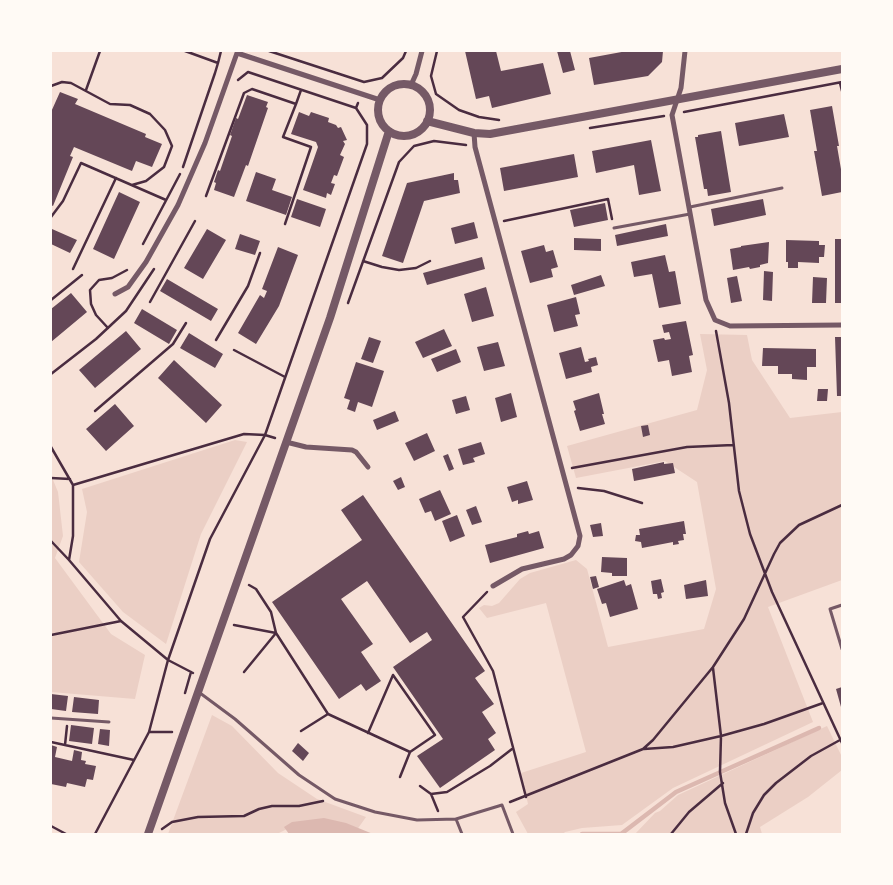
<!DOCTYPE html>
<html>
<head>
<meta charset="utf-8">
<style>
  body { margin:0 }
  #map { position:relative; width:893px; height:885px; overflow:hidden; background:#f7e1d7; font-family:Lora,serif }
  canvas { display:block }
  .frame { position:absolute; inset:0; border:52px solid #fffaf5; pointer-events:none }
</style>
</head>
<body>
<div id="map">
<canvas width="893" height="885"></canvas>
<div class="frame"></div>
</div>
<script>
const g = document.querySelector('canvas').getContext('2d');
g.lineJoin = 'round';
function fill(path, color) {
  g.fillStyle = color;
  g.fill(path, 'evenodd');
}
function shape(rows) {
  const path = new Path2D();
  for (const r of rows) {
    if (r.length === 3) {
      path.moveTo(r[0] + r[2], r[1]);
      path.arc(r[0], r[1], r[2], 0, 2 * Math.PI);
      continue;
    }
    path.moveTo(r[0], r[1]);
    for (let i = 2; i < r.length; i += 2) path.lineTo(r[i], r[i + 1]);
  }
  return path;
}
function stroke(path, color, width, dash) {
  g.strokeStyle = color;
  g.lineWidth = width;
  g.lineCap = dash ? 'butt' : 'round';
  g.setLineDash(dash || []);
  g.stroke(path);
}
fill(shape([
  [700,334,747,335,752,360,790,418,842,412,842,580,768,607,813,722,673,788,622,825,582,828,565,832,563,834,528,834,516,812,528,804,521,773,586,752,546,603,487,618,479,608,484,605,492,606,499,603,520,579,530,573,576,560,587,569,608,647,704,629,716,589,697,482,665,461,576,478,567,446,697,410,707,370],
  [235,440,247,442,201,534,166,644,123,612,79,562,87,512,82,489],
  [51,475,58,492,63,536,55,558,111,634,145,655,135,699,51,692],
  [212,715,232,726,278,773,317,799,366,817,354,834,297,824,277,834,168,834],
  [827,726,842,757,842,770,808,797,760,827,762,834,635,834,655,813,660,811,678,795]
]), '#ebcfc5');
fill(shape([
  [324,818,346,823,373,834,289,834,284,827,292,822]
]), '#dcb8b0');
stroke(shape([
  [582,834,621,834,676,792,819,728]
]), '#dcb8b0', 4.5);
fill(shape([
  [465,51,496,51,501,71,543,63,551,94,492,108,489,96,476,99],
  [557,51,570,51,575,70,563,73],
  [627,51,663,51,662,62,648,76,594,85,589,58],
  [60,92,78,99,75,104,146,134,145,137,162,144,152,167,136,161,132,171,74,147,70,156,73,157,53,206,51,205,51,112],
  [247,95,268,102,266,107,268,108,248,166,246,165,234,197,214,190,216,183,214,182,218,170,220,171,232,136,230,135,236,118,238,119],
  [832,106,839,146,837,146,842,175,842,192,822,196,814,151,817,151,810,110],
  [299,112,309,116,311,112,329,118,328,122,336,125,338,128,341,127,347,140,343,141,345,144,340,155,344,157,337,176,334,175,331,183,335,184,331,195,327,193,326,198,303,190,318,147,316,142,291,134],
  [784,114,789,137,739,146,735,123],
  [721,131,731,192,708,196,707,189,704,189,695,137,698,137,698,135],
  [651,140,661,191,639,195,634,165,596,173,592,151],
  [574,154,578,177,504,191,500,168],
  [256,172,276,179,272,190,292,197,286,215,246,201],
  [454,173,454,180,458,180,460,193,424,201,403,263,382,256,407,183],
  [119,192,140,202,114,259,93,249],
  [297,199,326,209,320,227,291,217],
  [763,199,766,215,714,226,711,209],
  [605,203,608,220,574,227,570,210],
  [474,222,478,238,455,244,451,228],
  [666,224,668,236,617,246,615,235],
  [52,229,77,240,70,253,51,244],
  [207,229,226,240,203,279,184,268],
  [240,234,260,241,255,255,235,249],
  [574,238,601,239,601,251,574,250],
  [835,239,842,239,842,303,835,303],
  [786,240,819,241,819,245,825,245,824,257,819,257,819,263,798,262,798,268,788,268,788,262,786,262],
  [769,242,768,263,760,265,760,267,750,269,749,267,733,270,730,249,741,247,741,246],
  [544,245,546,252,553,250,558,267,551,269,553,277,530,283,521,251],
  [278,247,298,255,279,306,256,344,238,333,260,295,264,298,267,291,262,289],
  [665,255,669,272,675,271,681,304,659,308,652,274,634,277,631,262],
  [482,257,485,269,427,285,423,273],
  [764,271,773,272,772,301,763,300],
  [601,275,605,286,574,295,571,285],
  [737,276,742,301,731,303,727,278],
  [813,277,827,278,826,303,812,303],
  [167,279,218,309,211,321,160,291],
  [486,287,494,316,472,322,464,294],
  [71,293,87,312,51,342,51,309],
  [576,297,580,314,575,315,578,326,554,332,547,305],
  [142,309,177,330,169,344,134,323],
  [686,321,693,355,689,356,692,372,672,376,669,360,658,362,653,340,664,338,665,340,671,339,669,332,664,333,662,325],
  [444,329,452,346,423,358,415,342],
  [126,331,141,349,95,388,79,370],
  [189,333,223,354,215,368,180,348],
  [369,337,381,341,373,363,361,359],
  [835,337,842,337,842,396,837,396],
  [498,342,505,366,484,371,477,347],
  [581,347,585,362,589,361,588,359,596,357,598,365,591,367,592,372,566,379,559,353],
  [763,348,816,349,816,367,807,367,807,380,792,379,792,374,778,374,778,366,762,366],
  [456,349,461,362,437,372,431,359],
  [174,360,222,405,206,423,158,378],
  [356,362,384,371,372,407,358,402,355,412,347,409,350,400,344,398],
  [818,389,828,389,827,401,817,401],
  [511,393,517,417,501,422,495,398],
  [599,393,604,414,602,414,605,424,580,431,574,411,576,410,573,401],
  [466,396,470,410,456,414,452,400],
  [115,404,134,426,106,451,86,429],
  [395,411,399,421,377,430,373,420],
  [648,425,650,435,643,437,641,426],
  [427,433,435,451,414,461,405,443],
  [481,442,485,454,473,458,475,462,463,465,458,449],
  [448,454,454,469,449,471,443,456],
  [664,462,664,464,673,463,675,473,634,481,632,469],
  [401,477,405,487,398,490,393,481],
  [527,481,533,500,518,504,518,500,512,502,507,487],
  [440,490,451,514,435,521,431,511,425,513,419,499],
  [363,495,485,671,475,678,494,704,482,712,496,733,488,739,495,750,440,788,417,756,443,739,393,667,432,640,427,632,410,643,367,581,341,599,373,644,361,652,381,681,366,691,361,684,339,699,272,602,362,540,341,510],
  [476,506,482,522,472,525,466,510],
  [457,515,465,536,450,542,442,521],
  [684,521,686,534,683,534,684,540,678,541,679,544,673,545,673,542,642,548,641,542,635,541,636,535,640,535,639,529],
  [601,523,603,536,593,537,590,525],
  [528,531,529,534,539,531,544,548,490,563,485,545,517,537,517,534],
  [602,557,627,558,627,576,612,576,612,573,601,572],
  [596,576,599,587,593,589,590,577],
  [661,579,664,592,661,593,662,598,658,599,657,594,653,594,651,581],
  [624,580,626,586,631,584,638,609,610,617,606,603,602,604,597,589],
  [706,580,708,596,686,599,684,585],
  [842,687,842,707,841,707,836,689],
  [51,694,68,696,66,711,51,709],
  [74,697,99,700,98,714,72,712],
  [71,725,94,728,92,744,69,741],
  [100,729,110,730,109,746,98,744],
  [298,743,309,753,303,761,292,751],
  [51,745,57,747,55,757,72,761,74,750,82,752,81,760,86,761,85,764,96,766,93,780,87,779,85,787,67,783,66,787,51,784]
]), '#644757');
stroke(shape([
  [185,51,218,63,215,73],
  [269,51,364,82,382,78,403,58,406,51],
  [437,51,431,76,436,94,459,110,479,117,499,120],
  [218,63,221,51],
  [238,80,248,72,356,108],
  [840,83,842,91],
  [51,86,62,82,71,83,110,104,130,105,150,114,165,130,172,146,164,167,146,181,132,185],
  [86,90,100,51],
  [684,112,842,82],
  [590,128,664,116],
  [183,167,215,73],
  [206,196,244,93,252,89,296,104,301,90],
  [51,217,63,201,81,163,166,200],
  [504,221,608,199,612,219],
  [285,224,311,147,283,137,296,104],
  [143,244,180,174],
  [363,261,382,267,399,270,416,268,430,261],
  [73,269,116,178],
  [51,300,82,275],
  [150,302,195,221],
  [348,303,399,162,414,146,434,141,466,145],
  [108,328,96,315,91,304,90,290,99,280,112,278,127,270],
  [716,331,729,403,739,491,750,534,772,592,842,743],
  [216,340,248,286,260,253],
  [234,350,285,377],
  [51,374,96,339,126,311,154,269],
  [95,411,173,344,186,323],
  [51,447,73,485,73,536,69,560],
  [572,468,687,447,733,445],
  [51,478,70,479],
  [73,485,244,434,265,435,275,438],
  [578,488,604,491,642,503],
  [51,541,69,560,121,621],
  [249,585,256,589,271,612,276,633,328,714,410,752,400,777],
  [487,592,463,617,493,671,526,797],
  [234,625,276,633],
  [51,635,121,621,168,660,193,673],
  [713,668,721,736,720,772,725,803,736,834],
  [244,672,276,633],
  [185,693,191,672],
  [301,731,328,714],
  [149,732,172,732],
  [368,733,393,675,435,735,410,752],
  [51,742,134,760],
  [65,745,67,726],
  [644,749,673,747,721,736,764,724,823,703],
  [420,786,431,794,447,792,490,766,512,749],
  [431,794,438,811],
  [510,802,643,749,653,740,713,667,744,619,774,554,780,543,799,525,842,505],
  [51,826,66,834],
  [162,829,172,822,198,817,244,816,259,809,272,806,299,806,323,801],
  [95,834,149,732,168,660,210,539,265,435,367,144,367,125,356,108,358,103],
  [671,834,689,812,723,783],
  [746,834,753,813,764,795,776,783,811,756,840,740]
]), '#4a2c40', 2.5);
stroke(shape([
  [690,207,782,188],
  [614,228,690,214],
  [842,605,830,609,842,649],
  [200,693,235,719,299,775,335,799,375,812,417,820,456,819,502,805,513,834],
  [51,718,109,722],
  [456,819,462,834]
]), '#755966', 3);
stroke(shape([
  [685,51,681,88,672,115,706,300,715,320,730,326,842,325],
  [411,85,416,74,422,51],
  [474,133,475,147,580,536,578,546,571,555,564,559,522,569,493,586],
  [115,294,128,287,146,262,178,205,205,143,237,53,380,100],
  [286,442,306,447,352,450,356,452,368,467]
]), '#755966', 5);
stroke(shape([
  [404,110,26],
  [427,121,474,133,490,134,842,69],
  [148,834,330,318,389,131]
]), '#755966', 8);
</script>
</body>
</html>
